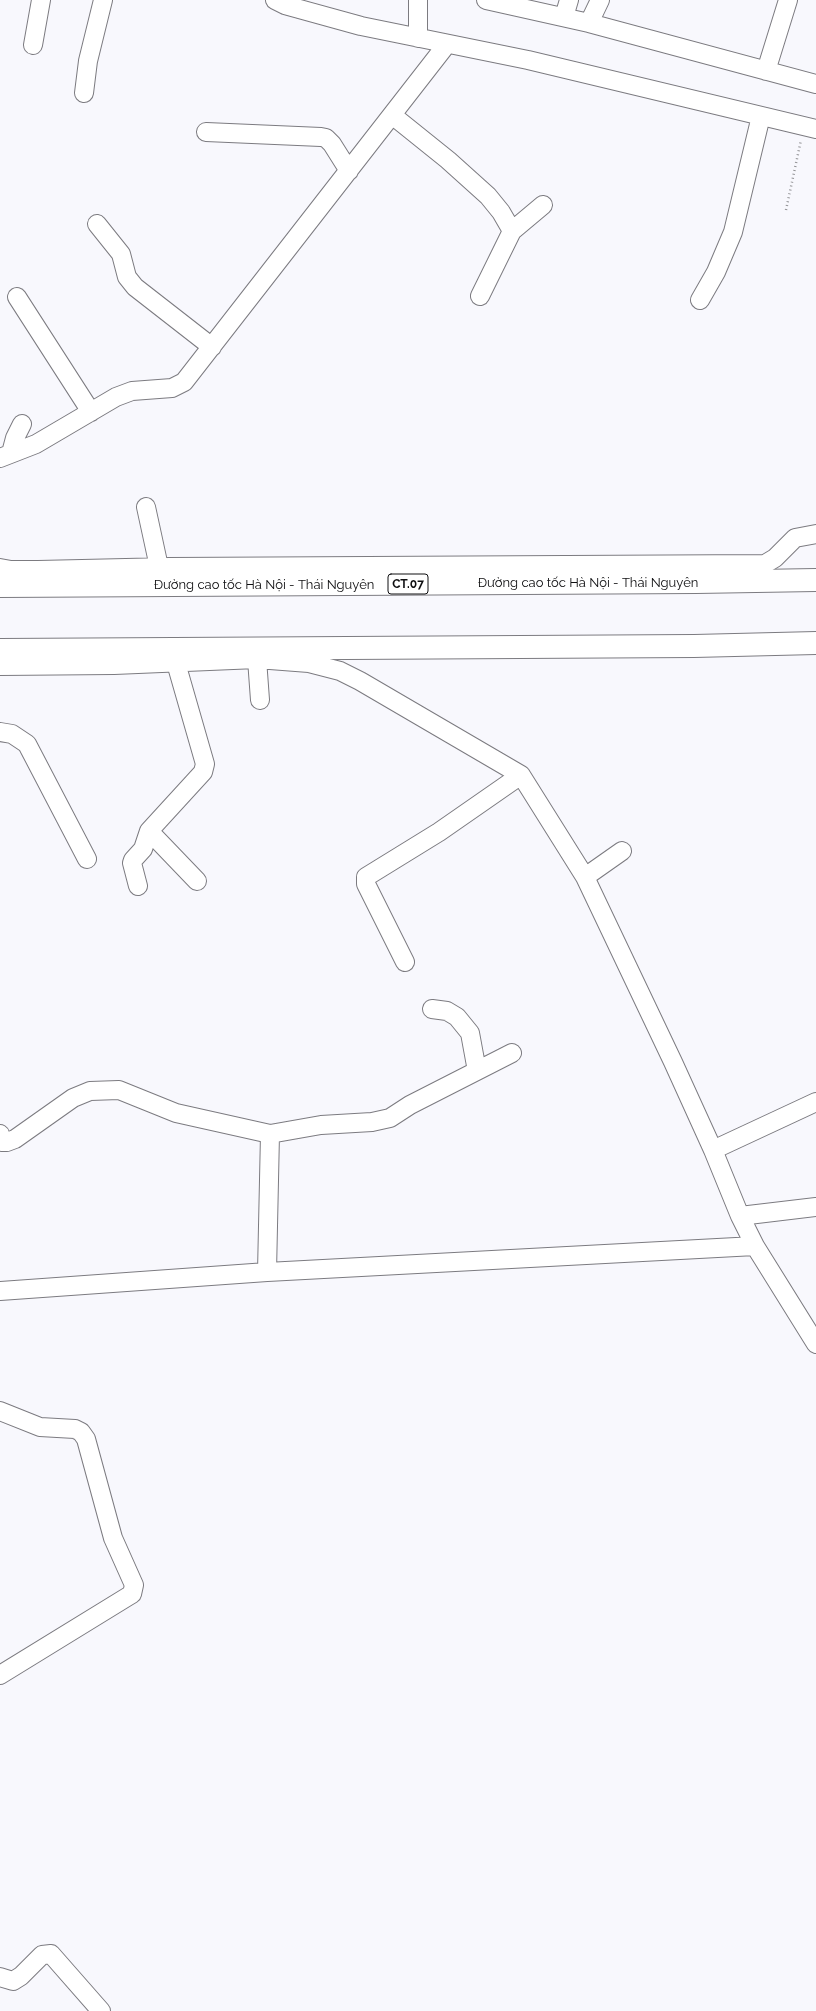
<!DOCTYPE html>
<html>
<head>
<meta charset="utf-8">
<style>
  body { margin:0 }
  canvas { display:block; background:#f8f8fd }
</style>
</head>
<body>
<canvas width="816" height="2011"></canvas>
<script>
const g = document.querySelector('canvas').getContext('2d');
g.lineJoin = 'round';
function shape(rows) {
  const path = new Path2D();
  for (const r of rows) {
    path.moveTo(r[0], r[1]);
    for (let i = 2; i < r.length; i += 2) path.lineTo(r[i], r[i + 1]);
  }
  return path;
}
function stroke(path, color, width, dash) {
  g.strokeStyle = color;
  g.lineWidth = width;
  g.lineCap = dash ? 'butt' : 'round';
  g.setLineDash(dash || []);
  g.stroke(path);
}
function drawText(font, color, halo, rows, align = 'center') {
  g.font = font + ' Raleway,sans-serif';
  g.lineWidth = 3.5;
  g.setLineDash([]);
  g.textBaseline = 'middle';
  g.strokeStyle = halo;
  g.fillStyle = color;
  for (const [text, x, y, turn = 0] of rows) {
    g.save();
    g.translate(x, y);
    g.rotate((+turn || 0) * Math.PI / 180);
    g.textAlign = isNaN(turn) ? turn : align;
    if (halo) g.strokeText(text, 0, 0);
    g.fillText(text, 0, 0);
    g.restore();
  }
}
const minor = shape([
  [275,0,285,5,361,26,528,60,816,129],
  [486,0,589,23,816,84],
  [564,17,569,0],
  [589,23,600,0],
  [418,38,418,0],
  [33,45,41,0],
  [766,71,788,0],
  [84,93,88,61,103,0],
  [392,115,448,160,488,196,501,212,512,231],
  [206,132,321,137,326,138,332,144,349,171],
  [97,224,121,254,127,277,135,287,212,347],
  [480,296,512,231,543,205],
  [17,297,91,412],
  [700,300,716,272,733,232,761,116],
  [11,453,15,438,22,424],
  [0,458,36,444,116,397,132,391,172,388,184,382,447,44],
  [146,507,159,567],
  [0,568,11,570,38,570,170,567,765,564,775,558,795,538,816,534],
  [257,659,260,700],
  [0,666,114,665,257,659,309,663,340,671,360,681,521,775,585,877,673,1062,713,1150,740,1216,755,1246],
  [0,732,12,734,27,744,87,859],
  [149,831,197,881],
  [585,877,622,851],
  [138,886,132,863,133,860,143,849,149,831,203,772,205,764,176,663],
  [405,962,366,884,366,877,439,832,521,775],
  [432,1009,447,1011,457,1017,470,1033,477,1071],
  [0,1134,2,1142,7,1142,15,1139,73,1098,90,1091,119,1090,176,1113,270,1134,321,1125,372,1122,390,1118,410,1105,512,1053],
  [713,1150,816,1102],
  [740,1216,816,1207],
  [267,1272,270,1134],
  [0,1291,267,1272,755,1246,816,1344],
  [0,1411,40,1427,75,1429,81,1432,86,1439,113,1538,134,1585,132,1594,127,1597,0,1675],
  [0,1977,13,1981,21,1976,42,1955,51,1954,101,2011]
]);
const highway = shape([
  [0,586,696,582,816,580],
  [0,650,694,646,816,643]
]);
stroke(minor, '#7c7b80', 20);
stroke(highway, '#7c7b80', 24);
stroke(shape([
  [786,210,801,140]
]), '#959598', 2.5, [1, 3]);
stroke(minor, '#fff', 18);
stroke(highway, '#fff', 22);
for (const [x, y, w] of [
  [408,584,40]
]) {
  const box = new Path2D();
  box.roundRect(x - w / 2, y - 10, w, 20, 3);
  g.fillStyle = '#fff';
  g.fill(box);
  stroke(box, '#0e0e10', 1);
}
drawText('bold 12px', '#0e0e10', null, [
  ["CT.07",408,584]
]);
drawText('13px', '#0e0e10', '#fff', [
  ["Đường cao tốc Hà Nội - Thái Nguyên",588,583],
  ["Đường cao tốc Hà Nội - Thái Nguyên",264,585]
]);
</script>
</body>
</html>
